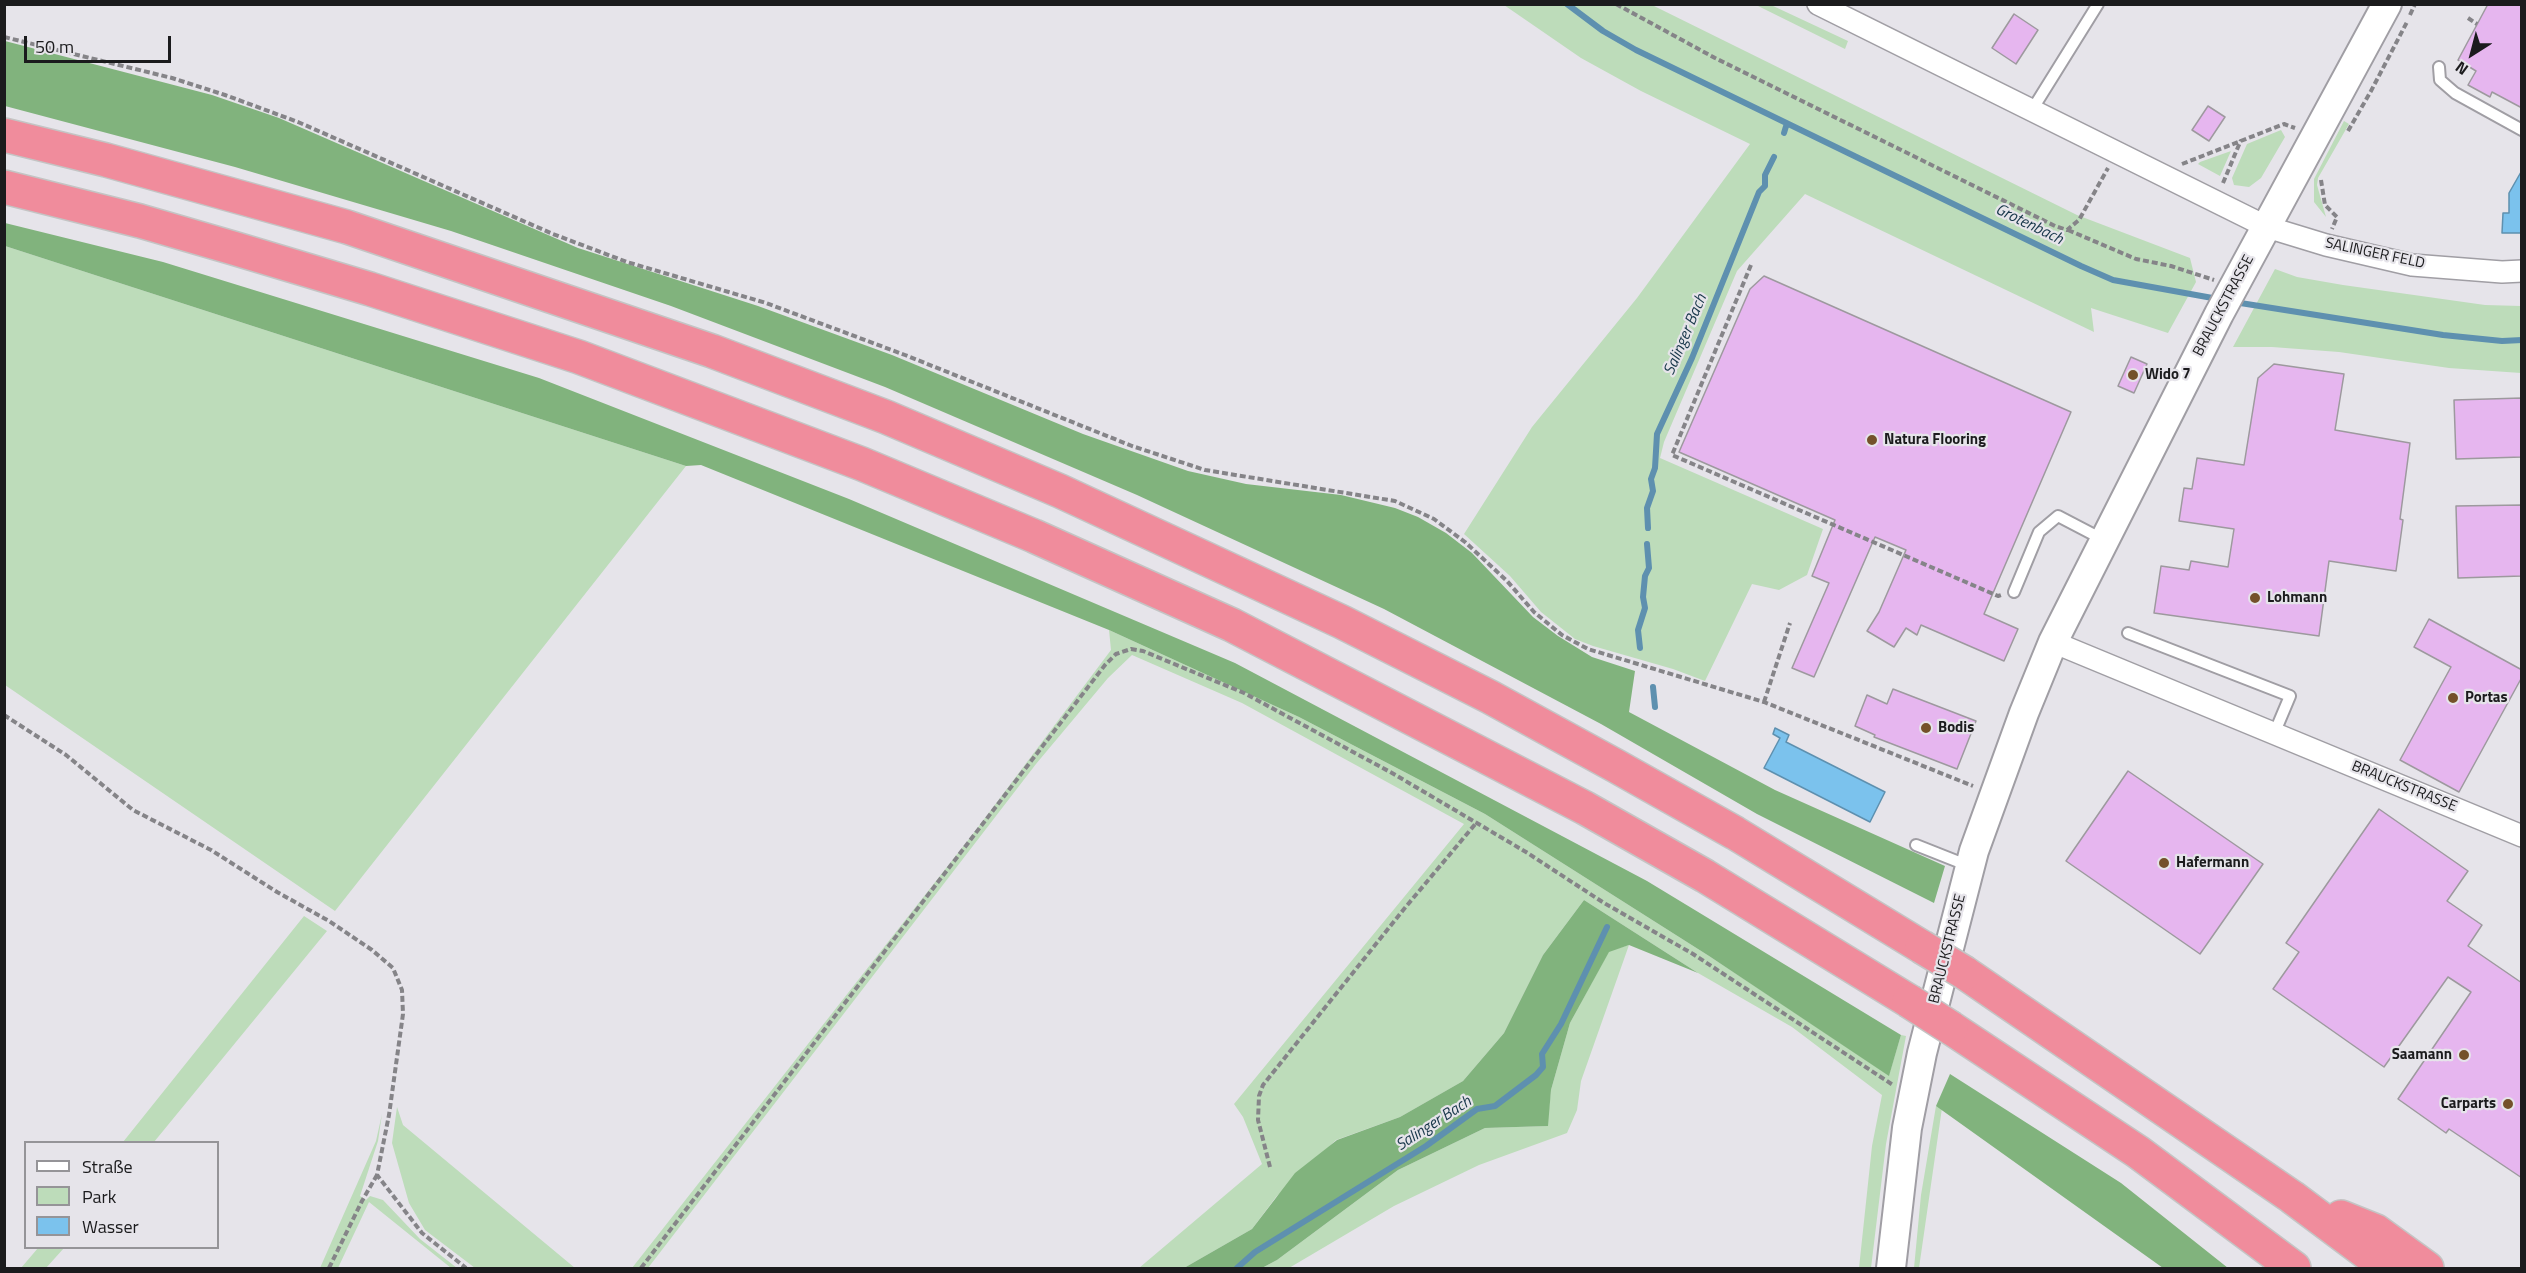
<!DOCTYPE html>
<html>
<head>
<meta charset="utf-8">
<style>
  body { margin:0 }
  #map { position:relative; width:2526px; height:1273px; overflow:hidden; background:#e6e4ea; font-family:"Titillium Web",sans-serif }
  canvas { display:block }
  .frame { position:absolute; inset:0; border:6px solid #1b1b1d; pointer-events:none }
  .legend { position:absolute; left:24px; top:1141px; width:195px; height:108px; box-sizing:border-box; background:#e6e4ea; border:2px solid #959498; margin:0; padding:8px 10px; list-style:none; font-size:18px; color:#1b1b1d }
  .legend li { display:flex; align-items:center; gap:12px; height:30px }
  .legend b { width:30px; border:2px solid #959498 }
  .north { position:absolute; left:2442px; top:24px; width:60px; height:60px; -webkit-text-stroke:4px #e6e4ea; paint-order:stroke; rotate:216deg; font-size:16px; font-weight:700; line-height:24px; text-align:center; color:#1b1b1d }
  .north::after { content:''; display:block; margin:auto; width:21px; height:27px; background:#1b1b1d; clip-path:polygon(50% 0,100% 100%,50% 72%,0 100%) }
  .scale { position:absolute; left:24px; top:36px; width:147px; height:27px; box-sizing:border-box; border:3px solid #1b1b1d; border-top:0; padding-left:8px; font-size:18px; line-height:21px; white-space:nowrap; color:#1b1b1d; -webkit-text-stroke:4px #e6e4ea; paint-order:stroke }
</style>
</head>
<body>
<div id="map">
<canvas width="2526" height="1273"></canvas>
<div class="frame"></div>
<ul class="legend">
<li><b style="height:8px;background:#fff"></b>Straße</li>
<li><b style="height:16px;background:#bddcba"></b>Park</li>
<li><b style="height:16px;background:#7bc2ed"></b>Wasser</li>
</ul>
<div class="north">N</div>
<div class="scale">50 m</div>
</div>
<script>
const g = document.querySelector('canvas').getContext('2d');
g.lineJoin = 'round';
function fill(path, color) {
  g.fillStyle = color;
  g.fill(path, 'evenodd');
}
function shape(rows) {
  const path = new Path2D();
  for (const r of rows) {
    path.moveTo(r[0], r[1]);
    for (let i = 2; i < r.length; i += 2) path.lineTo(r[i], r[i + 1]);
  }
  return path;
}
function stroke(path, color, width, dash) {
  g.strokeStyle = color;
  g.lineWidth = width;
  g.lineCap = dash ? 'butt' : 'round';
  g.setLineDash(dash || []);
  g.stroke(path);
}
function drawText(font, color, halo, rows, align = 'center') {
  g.font = font + ' "Titillium Web",sans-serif';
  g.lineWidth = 4.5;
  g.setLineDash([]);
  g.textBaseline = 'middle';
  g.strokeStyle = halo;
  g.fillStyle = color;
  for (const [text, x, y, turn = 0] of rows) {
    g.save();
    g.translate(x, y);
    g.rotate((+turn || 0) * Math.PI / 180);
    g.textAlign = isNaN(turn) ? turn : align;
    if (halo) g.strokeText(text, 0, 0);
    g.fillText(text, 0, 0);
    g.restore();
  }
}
fill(shape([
  [1504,5,1652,5,2077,215,2190,258,2196,282,2168,333,2091,308,2094,332,1805,194,1737,271,1664,442,1660,458,1823,529,1807,575,1779,590,1752,584,1705,681,1673,669,1593,646,1575,639,1541,612,1510,576,1464,534,1532,427,1637,298,1750,144,1641,91,1581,58],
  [1756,5,1771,5,1848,41,1845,49],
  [2344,121,2349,124,2318,178,2317,185,2326,217,2314,202,2314,179],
  [2281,130,2285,137,2261,178,2249,187,2234,185,2232,178,2247,144],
  [2231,151,2220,176,2198,164,2200,162],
  [5,246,686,466,335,911,5,685],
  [2275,269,2297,277,2343,285,2485,305,2521,306,2521,373,2449,368,2339,352,2272,347,2233,347],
  [1109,630,1299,717,1485,814,1709,956,1889,1075,1901,1035,1906,1036,1886,1144,1871,1268,1859,1268,1872,1146,1882,1095,1792,1027,1698,973,1584,900,1543,955,1504,1033,1463,1081,1400,1117,1336,1140,1276,1197,1252,1229,1184,1268,1139,1268,1262,1164,1243,1117,1234,1104,1464,824,1242,703,1132,655,1108,678,1036,764,648,1268,632,1268,976,830,1111,650],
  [304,916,327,931,154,1142,123,1142],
  [1629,945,1581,1081,1577,1110,1567,1133,1479,1165,1394,1206,1289,1268,1262,1268,1277,1260,1398,1170,1485,1128,1547,1126,1551,1090,1570,1023,1609,951],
  [1936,1106,1942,1108,1919,1268,1914,1268,1921,1195],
  [397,1107,403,1125,575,1268,475,1268,425,1230,409,1203,392,1143],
  [382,1114,378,1141,360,1196,366,1200,370,1196,383,1200,420,1239,457,1268,451,1268,369,1202,338,1268,320,1268,376,1141],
  [38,1248,64,1248,46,1268,21,1268]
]), '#bddcba');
fill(shape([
  [5,41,212,95,279,118,578,248,758,306,892,355,1083,434,1188,471,1246,484,1341,495,1395,508,1418,517,1446,533,1472,553,1533,617,1558,636,1592,657,1635,671,1629,712,1775,790,1945,866,1934,903,1757,814,1601,724,1384,609,1137,495,885,387,671,306,451,231,235,167,5,106],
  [5,223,163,262,539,378,849,499,1235,663,1647,881,1901,1035,1889,1076,1709,956,1485,814,1299,717,1109,630,701,465,686,466,5,246],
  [1584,900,1698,973,1629,945,1609,952,1570,1023,1551,1090,1548,1126,1485,1128,1398,1170,1277,1260,1262,1268,1184,1268,1252,1229,1295,1173,1337,1140,1400,1117,1463,1081,1504,1033,1543,955],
  [1950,1074,2121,1183,2228,1268,2163,1268,1936,1106]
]), '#81b37d');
const water = shape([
  [2521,172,2521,233,2502,233,2503,213,2509,213,2509,193,2521,172],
  [1775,728,1789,735,1786,742,1885,792,1870,822,1764,768,1780,738,1773,734,1775,728]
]);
fill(water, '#7bc2ed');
stroke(water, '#5e90af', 1.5);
stroke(shape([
  [1567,4,1603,31,1636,50,2081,266,2113,280,2218,299],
  [1784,133,1787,123],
  [2234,302,2443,335,2502,341,2522,340],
  [1648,528,1647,508,1653,491,1651,479,1655,468,1657,434,1692,358,1759,192,1765,186,1765,175,1774,157],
  [1640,648,1638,630,1645,608,1643,597,1645,576,1649,568,1647,544],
  [1653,687,1655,707],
  [1237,1268,1255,1252,1426,1146,1477,1109,1495,1106,1536,1075,1543,1067,1542,1054,1561,1024,1607,927]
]), '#5e90af', 6);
const building = shape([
  [2488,4,2522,4,2522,108,2492,92,2490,97,2468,85,2476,71,2458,60,2488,4],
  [2014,14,2038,30,2016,64,1992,48,2014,14],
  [2208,106,2225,117,2209,141,2192,130,2208,106],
  [1764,276,2071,412,1984,614,2018,629,2004,661,1921,625,1917,635,1906,628,1894,647,1867,631,1879,612,1906,550,1875,537,1814,677,1792,668,1829,583,1812,576,1835,520,1679,452,1750,289,1764,276],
  [2131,357,2147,364,2134,393,2118,386,2131,357],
  [2274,364,2344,374,2335,430,2410,443,2400,519,2403,520,2396,571,2329,561,2319,636,2154,613,2161,566,2189,570,2191,561,2228,567,2234,529,2179,521,2184,488,2192,489,2197,458,2244,465,2258,378,2274,364],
  [2522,398,2522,457,2456,459,2454,400,2522,398],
  [2522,505,2522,576,2458,578,2456,506,2522,505],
  [2429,619,2522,670,2522,677,2459,792,2400,760,2451,667,2414,647,2429,619],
  [1893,689,1976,721,1957,769,1874,737,1875,735,1855,726,1867,695,1887,704,1893,689],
  [2128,771,2263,864,2200,954,2066,861,2128,771],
  [2379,809,2468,871,2447,901,2482,925,2468,946,2522,983,2522,1178,2449,1129,2446,1133,2398,1099,2471,992,2448,977,2384,1067,2273,989,2299,952,2286,943,2379,809]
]);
fill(building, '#e6b6ef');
stroke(building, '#9d999e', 1.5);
const lane = shape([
  [2439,67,2440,80,2455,93,2522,130],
  [2032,110,2098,4],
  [2014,592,2039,532,2058,516,2104,540],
  [2128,633,2290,696,2274,734],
  [1916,845,1969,866]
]);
const street = shape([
  [1818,4,2267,227,2326,245,2412,265,2502,272,2522,271],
  [2053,642,2522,836]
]);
const secondary = shape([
  [1891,1268,1907,1128,1922,1053,1974,851,2024,713,2053,642,2219,314,2387,4]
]);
const highway = shape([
  [4,135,106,160,347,227,712,351,886,417,1060,491,1342,622,1490,697,1616,766,1735,833,1922,947],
  [4,187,140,221,233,248,370,289,579,357,862,464,1034,536,1232,625,1585,808,1705,876,1909,1001],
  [1965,973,2292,1197,2387,1268],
  [1951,1028,2138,1152,2294,1268],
  [2341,1217,2376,1231,2427,1268]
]);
stroke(lane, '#a09ea4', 14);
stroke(street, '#a09ea4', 24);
stroke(secondary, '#a09ea4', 32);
stroke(highway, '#c4c4c4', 36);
stroke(shape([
  [1616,4,1715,58,2055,226,2067,230,2079,220,2108,168],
  [2410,15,2415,4],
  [2468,18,2477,24],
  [4,37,172,78,225,95,298,122,553,234,627,262,766,303,905,355,1132,446,1205,470,1395,501,1434,519,1465,542,1507,581,1534,612,1562,635,1588,649,1764,702,1973,786],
  [2348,131,2371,91,2407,22],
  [2182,164,2284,124,2295,128],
  [2321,180,2325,205,2337,217,2332,229],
  [2223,183,2241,140],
  [2068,230,2136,259,2171,266,2214,280],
  [1751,265,1672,455,1998,596,2001,595],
  [1764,702,1790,623],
  [4,715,66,755,133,810,211,850,277,892,329,921,372,950,393,968,402,990,403,1014,389,1115,377,1175,422,1233,466,1268],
  [1270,1167,1258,1120,1259,1096,1263,1085,1404,909,1477,822],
  [329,1268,362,1201,377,1175],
  [641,1268,1105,665,1116,654,1131,649,1143,651,1244,693,1392,773,1526,852,1604,903,1693,954,1893,1085]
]), '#858488', 4, [6, 3]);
stroke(lane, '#fff', 10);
stroke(street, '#fff', 21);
stroke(secondary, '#fff', 28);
stroke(highway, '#f08c9c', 33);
const highwayBridge = shape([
  [1922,947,1965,973],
  [1909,1001,1951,1028]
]);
stroke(highwayBridge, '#c4c4c4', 36, []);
stroke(highwayBridge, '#f08c9c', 33);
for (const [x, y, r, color] of [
  [2133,375,6,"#74512a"],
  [1872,440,6,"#74512a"],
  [2255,598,6,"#74512a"],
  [2453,698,6,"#74512a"],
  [1926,728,6,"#74512a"],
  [2164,863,6,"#74512a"],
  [2464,1055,6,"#74512a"],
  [2508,1104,6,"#74512a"]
]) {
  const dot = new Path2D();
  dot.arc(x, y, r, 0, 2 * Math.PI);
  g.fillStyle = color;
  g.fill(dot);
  stroke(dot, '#e6e4ea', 2);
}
drawText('15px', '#1b1b1d', '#e6e4ea', [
  ["SALINGER FELD",2375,254,12],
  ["BRAUCKSTRASSE",2224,306,-62],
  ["BRAUCKSTRASSE",2404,787,22],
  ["BRAUCKSTRASSE",1948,949,-76]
]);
drawText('bold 15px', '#1b1b1d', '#e6e4ea', [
  ["Wido 7",2145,375],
  ["Natura Flooring",1884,440],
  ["Lohmann",2267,598],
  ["Portas",2465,698],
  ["Bodis",1938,728],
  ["Hafermann",2176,863],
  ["Saamann",2452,1055,"right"],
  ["Carparts",2496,1104,"right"]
], 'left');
drawText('italic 16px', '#173649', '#e6e4ea', [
  ["Grotenbach",2029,225,26],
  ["Salinger Bach",1686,335,-67],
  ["Salinger Bach",1434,1124,-33]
]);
</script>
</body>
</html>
